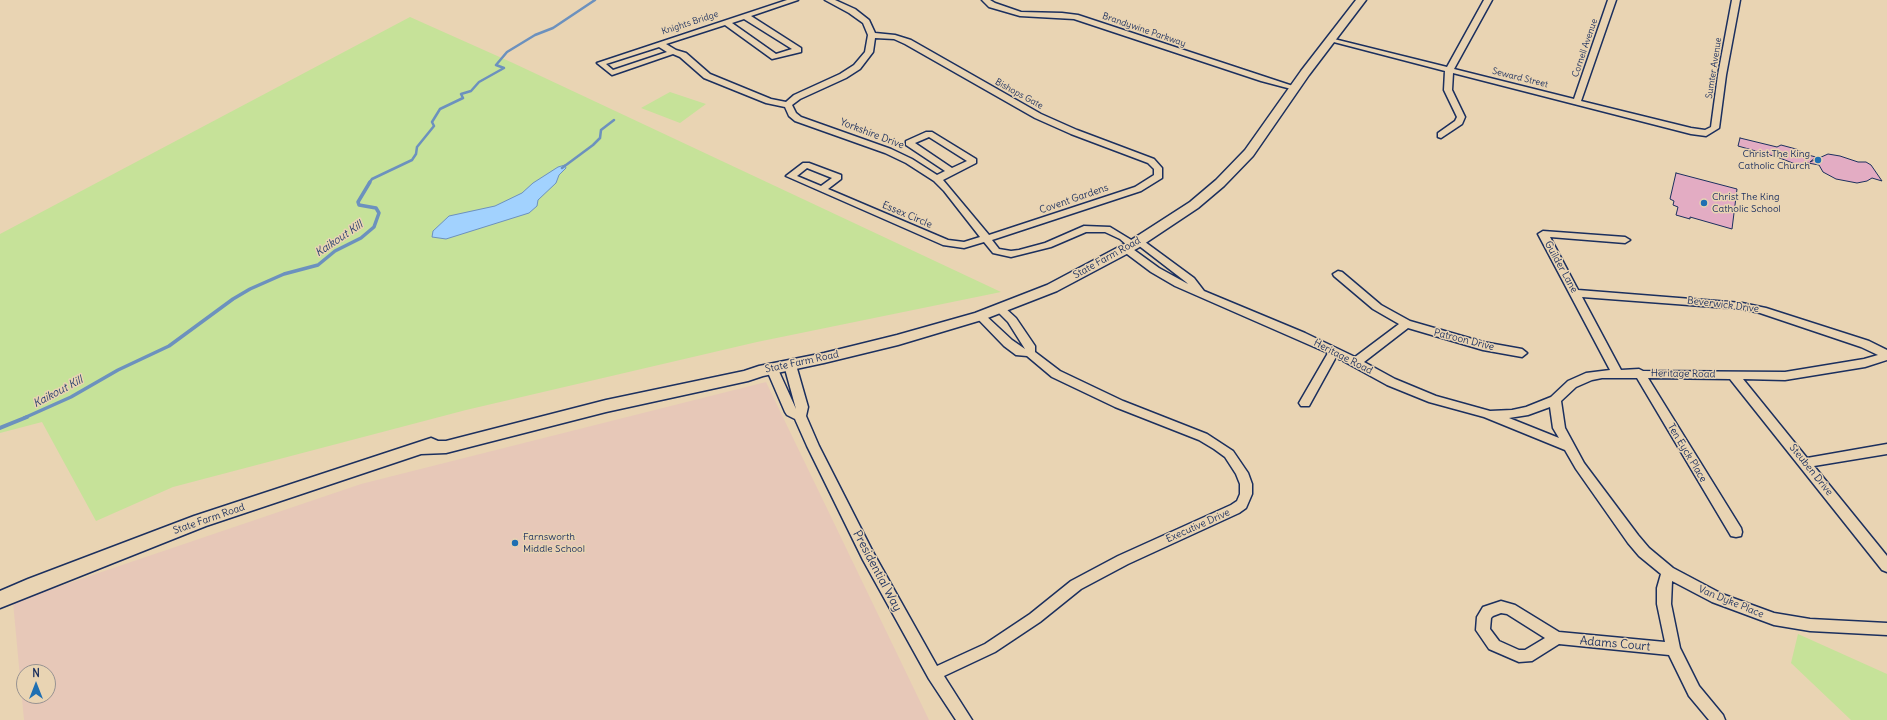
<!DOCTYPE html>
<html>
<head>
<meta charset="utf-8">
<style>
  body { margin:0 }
  #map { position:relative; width:1887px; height:720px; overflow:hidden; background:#e9d4b3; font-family:Delius,sans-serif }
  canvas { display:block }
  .north { position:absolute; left:16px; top:664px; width:40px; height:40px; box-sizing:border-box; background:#e9d4b3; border:1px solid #979291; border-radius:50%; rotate:0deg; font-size:11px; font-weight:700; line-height:16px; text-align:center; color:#1b2f5e }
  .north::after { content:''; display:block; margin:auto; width:14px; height:18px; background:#1f6fb2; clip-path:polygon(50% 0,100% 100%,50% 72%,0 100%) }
</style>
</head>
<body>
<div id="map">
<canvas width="1887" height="720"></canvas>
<div class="north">N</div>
</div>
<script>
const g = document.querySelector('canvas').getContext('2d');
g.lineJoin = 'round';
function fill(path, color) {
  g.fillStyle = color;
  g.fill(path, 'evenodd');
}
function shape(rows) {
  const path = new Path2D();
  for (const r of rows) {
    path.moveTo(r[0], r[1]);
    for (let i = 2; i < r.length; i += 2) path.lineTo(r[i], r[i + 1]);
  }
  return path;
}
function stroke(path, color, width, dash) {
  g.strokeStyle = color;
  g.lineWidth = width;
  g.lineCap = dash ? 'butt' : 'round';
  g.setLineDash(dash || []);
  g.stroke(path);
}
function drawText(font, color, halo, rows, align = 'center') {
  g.font = font + ' Delius,sans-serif';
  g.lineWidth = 3;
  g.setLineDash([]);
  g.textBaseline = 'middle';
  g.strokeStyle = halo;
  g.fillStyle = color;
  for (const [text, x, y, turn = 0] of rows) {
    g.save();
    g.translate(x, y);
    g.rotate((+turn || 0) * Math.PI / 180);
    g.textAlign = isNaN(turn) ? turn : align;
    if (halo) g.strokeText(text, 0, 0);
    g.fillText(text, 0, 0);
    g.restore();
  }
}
fill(shape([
  [766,382,929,720,24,720,13,602,361,484],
  [24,672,48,672,48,696,24,696]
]), '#e7c8b8');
fill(shape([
  [410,17,513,63,1001,292,757,342,466,410,173,487,96,521,42,422,0,433,0,234],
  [670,92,706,104,680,123,641,108],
  [1798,634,1887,674,1887,720,1851,720,1791,663]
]), '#c6e299');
const water = shape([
  [565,165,566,168,559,175,556,183,538,200,537,206,529,213,446,239,432,237,433,231,449,216,495,206,522,193,533,183,558,167,565,165]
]);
fill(water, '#a2d2fe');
stroke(water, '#6c91be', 1);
stroke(shape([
  [562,168,593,145,600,138,601,130,614,120],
  [369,183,372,179,412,160,416,154,417,147,434,126,432,122,440,109,463,98,461,94,471,91,479,82,504,68,496,65,507,52,535,35,553,28,595,0]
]), '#6c91be', 2.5);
stroke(shape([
  [24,418,71,397,118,370,169,346,233,299,250,289,284,274,318,265,335,251,361,238,374,227,379,213,376,208,359,205,358,202,370,182]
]), '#6c91be', 3.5);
stroke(shape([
  [0,428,27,417]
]), '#6c91be', 4);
const building = shape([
  [1740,138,1777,147,1781,145,1796,149,1808,155,1816,157,1810,162,1828,154,1840,156,1858,162,1866,162,1871,165,1882,181,1872,178,1867,181,1857,183,1836,179,1823,172,1819,165,1808,163,1798,165,1777,157,1738,146,1740,138],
  [1676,173,1737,189,1732,229,1690,217,1690,219,1676,215,1678,207,1673,205,1674,201,1670,199,1676,173]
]);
fill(building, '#e3acc3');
stroke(building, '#1b2f5e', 1);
const minor = shape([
  [787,0,798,0,751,16,801,48,801,52,772,59,725,25,666,44,676,50,686,53,710,74,771,99,786,102,794,95,840,74,854,65,865,52,868,35,863,23,849,13,825,0,835,0,855,9,869,20,875,33,895,35,911,40,1041,114,1077,130,1154,159,1162,168,1162,178,1141,191,992,240,999,249,1011,251,1019,250,1045,243,1084,226,1110,227,1133,241,1138,238,1141,239,1194,278,1204,291,1305,333,1355,357,1399,324,1373,309,1334,276,1333,274,1338,271,1342,272,1381,305,1410,321,1483,342,1522,349,1527,353,1522,357,1483,350,1408,328,1364,362,1395,379,1436,396,1490,411,1512,410,1526,407,1551,397,1568,381,1586,373,1610,370,1538,234,1543,231,1625,237,1630,240,1625,243,1550,237,1578,290,1742,303,1766,308,1869,341,1887,350,1887,360,1865,367,1785,380,1743,379,1807,458,1887,444,1887,454,1814,466,1887,556,1887,572,1882,570,1730,379,1648,378,1741,528,1742,532,1741,536,1736,537,1731,536,1637,378,1602,378,1592,380,1576,387,1561,401,1565,428,1584,463,1638,535,1649,548,1673,568,1722,594,1774,613,1810,619,1887,623,1887,635,1810,631,1774,625,1712,602,1672,581,1671,604,1680,648,1699,686,1723,715,1725,720,1709,720,1689,696,1669,655,1559,644,1532,661,1519,662,1489,649,1476,630,1477,617,1483,607,1501,601,1515,605,1559,632,1665,642,1657,604,1657,588,1661,574,1639,556,1628,543,1576,469,1565,450,1484,417,1429,402,1387,385,1336,357,1309,406,1301,406,1299,403,1328,353,1175,286,1151,272,1123,251,1121,249,1123,247,1129,247,1120,239,1105,232,1086,232,1051,247,1011,257,993,253,984,242,964,248,943,245,786,176,803,163,809,163,841,175,841,179,828,189,948,240,964,242,980,237,944,191,934,181,906,163,885,153,795,121,789,116,785,107,766,103,704,78,680,57,673,54,612,75,597,63,787,0],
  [744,19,792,49,776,54,732,23,744,19],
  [875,38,894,39,905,44,1035,118,1071,134,1148,163,1154,169,1154,175,1135,187,989,235,943,180,976,163,976,159,932,132,926,132,906,141,906,145,945,171,937,175,912,159,891,149,801,117,796,113,792,105,800,99,846,78,860,69,873,52,875,38],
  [659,47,667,52,613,70,606,64,659,47],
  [929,137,967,161,952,168,915,143,929,137],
  [807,168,832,178,821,186,797,176,807,168],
  [1138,245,1186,282,1188,284,1159,268,1130,247,1133,248,1138,245],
  [1582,297,1742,309,1760,313,1861,347,1878,355,1864,359,1785,372,1643,371,1639,369,1621,370,1582,297],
  [1550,407,1553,428,1559,438,1509,418,1528,415,1550,407],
  [1501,613,1507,614,1545,638,1525,650,1519,650,1499,641,1490,629,1491,618,1493,616,1501,613],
  [982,0,990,0,995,3,1021,12,1062,13,1078,15,1299,88,1295,90,1261,81,1074,19,1020,16,989,7,982,0],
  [1484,0,1492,0,1454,69,1574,99,1608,0,1616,0,1581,101,1691,128,1705,130,1711,127,1718,75,1732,0,1740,0,1726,75,1719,128,1706,136,1691,134,1453,73,1452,90,1465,117,1462,124,1441,138,1438,137,1438,133,1455,121,1457,117,1444,90,1445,71,1326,40,1330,38,1447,67,1484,0],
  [1000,306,1004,307,1016,318,1035,346,1035,352,1060,371,1123,401,1207,434,1233,451,1248,473,1252,484,1252,494,1246,508,1239,513,1128,564,1081,589,1040,622,995,652,944,676,972,720,956,720,929,679,863,560,807,446,795,419,787,415,785,412,766,368,768,365,776,365,796,409,784,365,790,361,796,365,808,407,806,416,819,446,873,552,937,666,985,644,1030,614,1071,581,1118,556,1231,505,1237,501,1240,494,1240,484,1236,474,1225,457,1214,449,1199,440,1115,407,1052,377,1027,356,1016,355,1004,346,975,316,976,314,984,314,1012,340,1025,349,1008,322,995,309,1000,306]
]);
const secondary = shape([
  [1356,0,1366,0,1309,75,1253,156,1224,186,1198,208,1138,248,1057,291,985,319,898,345,824,363,763,376,748,381,606,412,446,453,421,454,206,526,0,608,0,591,28,579,194,516,431,438,438,441,446,441,606,400,744,371,759,366,824,353,897,335,975,313,1047,285,1128,242,1190,202,1216,180,1245,150,1301,71,1356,0]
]);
stroke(minor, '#1b2f5e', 3);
stroke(secondary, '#1b2f5e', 3);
fill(minor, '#e9d4b3');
fill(secondary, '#e9d4b3');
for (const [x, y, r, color] of [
  [1818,160,4,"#1f6fb2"],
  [1704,203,4,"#1f6fb2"],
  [515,543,4,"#1f6fb2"]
]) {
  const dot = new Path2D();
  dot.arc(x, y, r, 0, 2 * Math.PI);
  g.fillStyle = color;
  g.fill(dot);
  stroke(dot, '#e9d4b3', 1.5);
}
drawText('9px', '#1b2f5e', '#e9d4b3', [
  ["Knights Bridge",690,23,-18],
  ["Brandywine Parkway",1144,30,19],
  ["Cornell Avenue",1585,48,-71],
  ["Sumter Avenue",1714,68,-81],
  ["Seward Street",1520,78,14],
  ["Bishops Gate",1019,94,29]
]);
drawText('10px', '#1b2f5e', '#e9d4b3', [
  ["Yorkshire Drive",872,134,21],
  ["Covent Gardens",1074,199,-19],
  ["Essex Circle",907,215,23],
  ["State Farm Road",1107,258,-29],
  ["Guilder Lane",1561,267,61],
  ["Beverwick Drive",1723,305,7],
  ["Patroon Drive",1464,340,14],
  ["Heritage Road",1343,357,27],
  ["State Farm Road",802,362,-12],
  ["Heritage Road",1683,374,1],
  ["Ten Eyck Place",1687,453,59],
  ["Steuben Drive",1811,470,51],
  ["State Farm Road",209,519,-19],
  ["Executive Drive",1198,526,-24],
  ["Van Dyke Place",1731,602,22]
]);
drawText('10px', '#1b2f5e', '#e9d4b3', [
  ["Christ The King",1810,154,"right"],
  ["Catholic Church",1810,166,"right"],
  ["Christ The King",1712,197],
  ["Catholic School",1712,209],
  ["Farnsworth",523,537],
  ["Middle School",523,549]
], 'left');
drawText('italic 11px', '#283f6e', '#e9d4b3', [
  ["Kaikout Kill",339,239,-34],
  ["Kaikout Kill",58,392,-28]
]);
drawText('12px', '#1b2f5e', '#e9d4b3', [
  ["Presidential Way",877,571,62],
  ["Adams Court",1615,644,5]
]);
</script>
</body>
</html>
